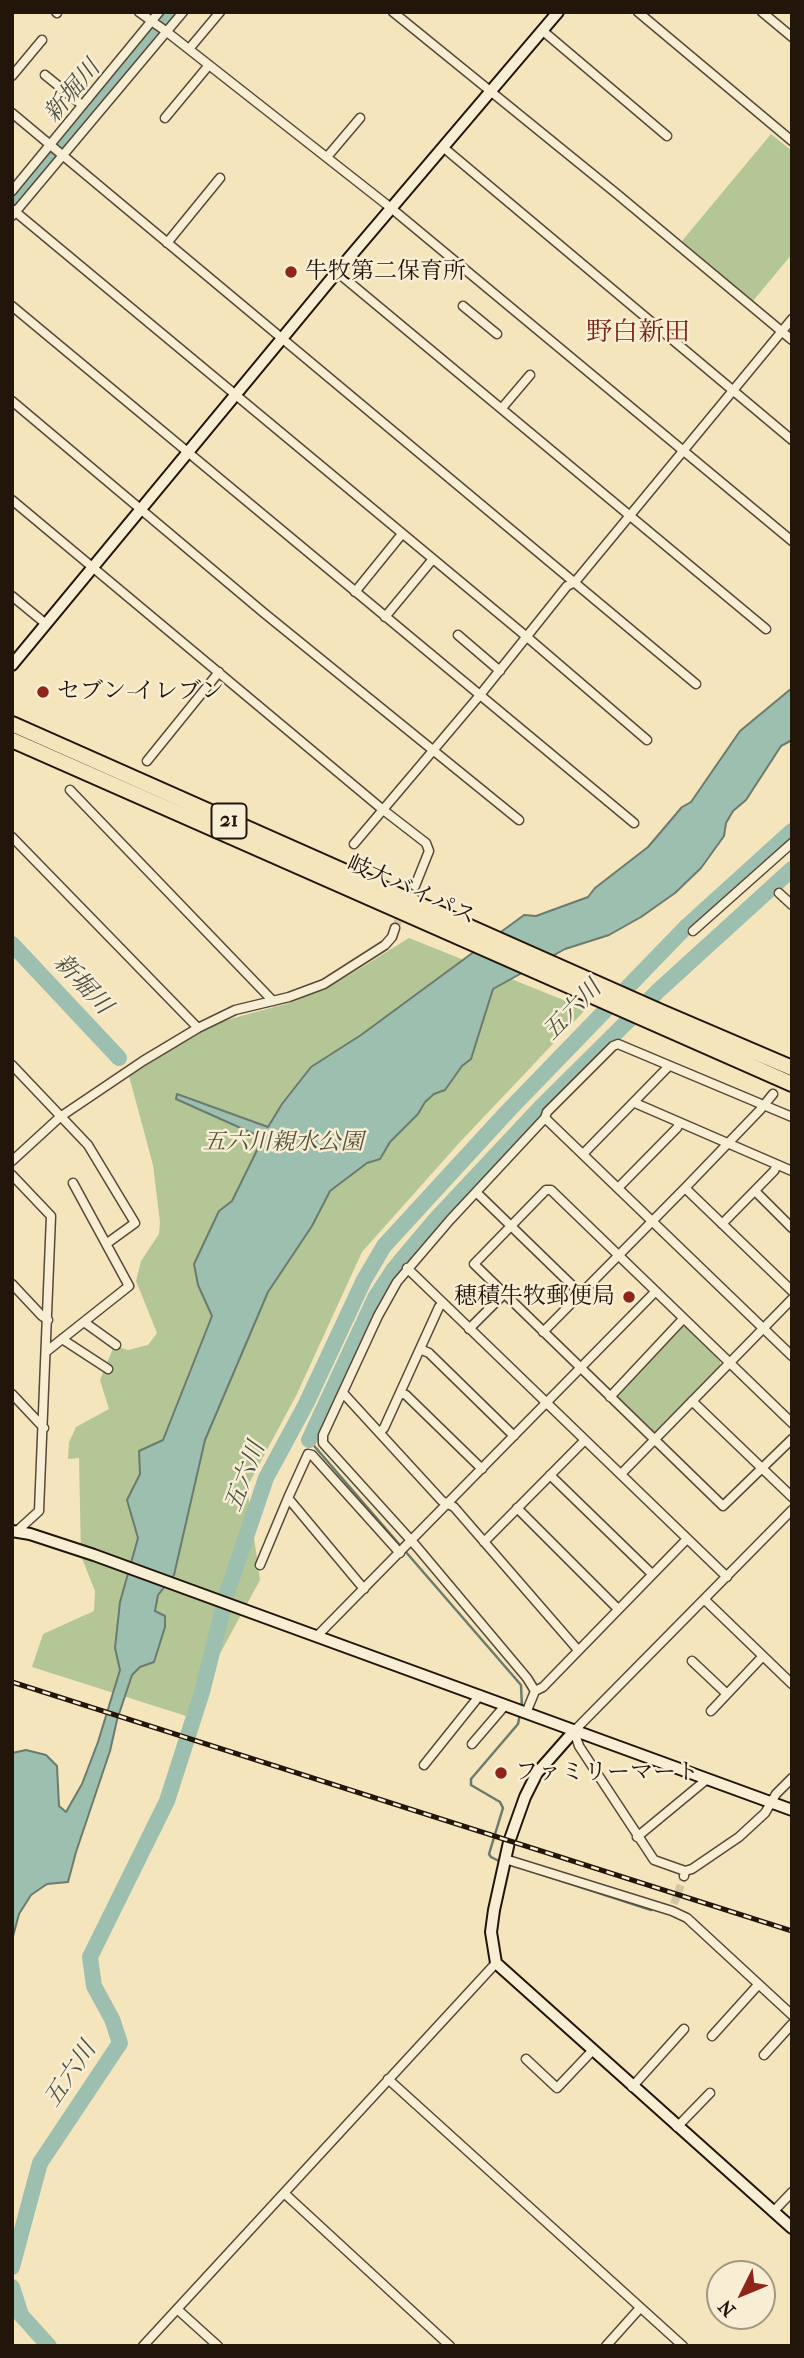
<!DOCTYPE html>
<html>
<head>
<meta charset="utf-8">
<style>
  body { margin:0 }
  #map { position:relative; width:804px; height:2358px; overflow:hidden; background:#f4e5bd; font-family:"IM FELL French Canon",serif }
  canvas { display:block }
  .frame { position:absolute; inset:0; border:14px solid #22150a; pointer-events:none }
  .north { position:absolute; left:706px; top:2260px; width:70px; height:70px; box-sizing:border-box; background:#f8eed4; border:2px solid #a29783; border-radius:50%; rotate:227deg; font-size:19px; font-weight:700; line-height:28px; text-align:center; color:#22150a }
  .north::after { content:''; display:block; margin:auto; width:24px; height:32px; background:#8f2418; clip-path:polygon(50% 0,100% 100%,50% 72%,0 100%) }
</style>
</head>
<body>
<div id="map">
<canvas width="804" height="2358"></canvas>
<div class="frame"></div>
<div class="north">N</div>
</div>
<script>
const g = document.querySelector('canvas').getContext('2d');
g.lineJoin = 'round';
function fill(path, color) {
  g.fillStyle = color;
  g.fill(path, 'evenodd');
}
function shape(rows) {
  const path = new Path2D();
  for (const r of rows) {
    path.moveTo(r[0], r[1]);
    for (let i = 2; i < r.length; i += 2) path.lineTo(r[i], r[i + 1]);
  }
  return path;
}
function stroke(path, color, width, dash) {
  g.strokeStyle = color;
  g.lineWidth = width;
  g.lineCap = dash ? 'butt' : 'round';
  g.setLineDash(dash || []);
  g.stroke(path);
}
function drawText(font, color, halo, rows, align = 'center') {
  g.font = font + ' "IM FELL French Canon","Noto Serif JP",serif';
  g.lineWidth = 5;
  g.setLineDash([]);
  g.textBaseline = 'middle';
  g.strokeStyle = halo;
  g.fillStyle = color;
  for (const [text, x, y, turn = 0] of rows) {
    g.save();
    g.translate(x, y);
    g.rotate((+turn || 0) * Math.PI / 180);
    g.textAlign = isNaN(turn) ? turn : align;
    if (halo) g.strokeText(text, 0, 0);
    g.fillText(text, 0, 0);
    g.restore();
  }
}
fill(shape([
  [771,134,792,151,792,254,753,301,682,241],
  [409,938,586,1009,460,1142,362,1252,296,1396,247,1487,260,1580,186,1716,32,1667,43,1634,94,1611,95,1591,81,1556,79,1458,68,1459,69,1442,76,1427,109,1409,100,1380,114,1346,128,1350,148,1345,157,1333,136,1281,141,1261,159,1234,160,1222,153,1165,129,1076,212,1024,289,1003,328,988],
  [686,1326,720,1361,720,1366,656,1432,653,1432,617,1397,619,1391,681,1327]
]), '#b5c696');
const water = shape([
  [792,688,792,740,781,746,746,800,733,811,726,823,724,836,701,868,675,893,641,917,609,935,565,949,493,989,471,1059,462,1066,445,1090,434,1094,425,1102,418,1114,390,1142,380,1159,367,1163,330,1191,312,1226,268,1292,205,1440,174,1575,158,1595,155,1611,165,1616,165,1627,154,1662,140,1667,132,1675,117,1720,110,1751,76,1852,68,1882,47,1884,31,1895,19,1914,12,1940,12,1753,26,1750,46,1755,57,1766,59,1806,66,1812,82,1784,98,1742,120,1670,115,1648,120,1602,138,1538,127,1500,140,1474,139,1451,163,1440,212,1316,198,1285,194,1264,219,1211,232,1201,263,1138,176,1099,177,1094,268,1127,282,1104,311,1067,361,1035,524,915,536,916,588,897,595,888,648,847,682,807,691,802,740,731,792,688]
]);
fill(water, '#9cbfb0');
stroke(water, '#6b7b6e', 2);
stroke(shape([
  [309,1440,521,1685,522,1708],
  [501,1862,491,1857,489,1854,503,1808,500,1802,471,1785,471,1779,518,1724,520,1714],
  [528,1870,651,1910]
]), '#6b7b6e', 2.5);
stroke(shape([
  [12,201,168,12],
  [12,944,119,1058],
  [309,1440,375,1298,394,1269,436,1219,541,1107,659,990,792,869],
  [12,2267,40,2163,120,2043,112,2019,94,1986,90,1957,167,1801,202,1692,227,1593,266,1478,306,1404,364,1280,384,1246,507,1112,685,928,792,831],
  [12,2287,21,2315,49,2346]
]), '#9cbfb0', 16);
stroke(shape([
  [395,928,415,886],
  [674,1904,684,1876]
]), '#d4c6a2', 8, [8, 4]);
const street = shape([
  [56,12,57,13],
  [139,12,167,32,391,208,792,541],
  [393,12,617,194,792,340],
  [638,12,792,141],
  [762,12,792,37],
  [543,31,667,136],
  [189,49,220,12],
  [45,75,82,105],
  [12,76,42,40],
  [12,113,696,684],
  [165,118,209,65],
  [444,148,792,440],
  [327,157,360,118],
  [12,191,159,12],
  [12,209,527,637,647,740],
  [12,216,183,12],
  [167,243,220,178],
  [337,272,766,629],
  [12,306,634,823],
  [463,306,497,334],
  [12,401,264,613,519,820],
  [502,408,530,375],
  [12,500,382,809,426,843,429,851,415,886],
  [355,592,402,534],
  [12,596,46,624],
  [385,617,433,559],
  [458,635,500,671],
  [147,761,219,672],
  [70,790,273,1001],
  [12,837,198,1028],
  [354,844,480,695,567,586,575,582,792,319],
  [779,893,792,905],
  [693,931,792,843],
  [12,1065,88,1145,135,1223,106,1244],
  [635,1103,792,1171],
  [545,1118,792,1356],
  [583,1154,669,1066],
  [12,1161,60,1117,143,1061,198,1028,235,1010,289,997,324,984,385,945,392,937,395,928],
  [12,1175,51,1216,39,1511,17,1531],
  [618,1188,677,1128,679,1123],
  [685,1188,792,1291],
  [755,1191,792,1228],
  [476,1192,581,1294],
  [722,1224,774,1171,777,1165],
  [407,1268,727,1577],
  [12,1284,42,1316,48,1320],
  [84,1322,116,1345],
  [469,1329,504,1294],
  [543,1332,685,1188,760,1110,773,1094],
  [62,1339,108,1369],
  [420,1349,429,1353,514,1436],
  [47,1351,129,1286,73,1183],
  [343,1393,442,1501,454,1507,578,1650],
  [400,1393,406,1395,482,1469],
  [12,1394,44,1428],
  [610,1397,683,1319],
  [692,1401,792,1497],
  [792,1423,551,1190,546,1190,474,1264,723,1506,792,1439],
  [380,1432,384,1428,439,1307,443,1303],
  [621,1474,792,1299],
  [550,1475,652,1574],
  [517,1508,618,1609],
  [484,1542,585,1440],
  [260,1565,288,1498],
  [364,1589,288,1498,308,1454,312,1455,400,1553],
  [705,1600,792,1684],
  [317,1636,655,1292],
  [692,1661,727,1694],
  [535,1691,527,1678,417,1547,323,1443,323,1435,378,1316,397,1282,450,1220,545,1118,547,1112,613,1046,618,1044,792,1117],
  [711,1711,763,1656],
  [526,1713,535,1691,543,1687,687,1539],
  [472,1744,502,1709,504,1704],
  [424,1765,480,1695],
  [637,1837,706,1780],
  [505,1859,672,1911,687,1918,792,2015],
  [685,1871,692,1869,739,1837,765,1813,776,1794,792,1778],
  [684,1876,685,1871,654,1860,579,1746,574,1731,792,1510],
  [712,2036,758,1985],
  [764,2055,792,2024],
  [526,2059,557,2088,593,2050],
  [388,2079,683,2346],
  [632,2087,684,2029],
  [677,2127,710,2093],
  [284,2193,450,2346],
  [773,2212,792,2192],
  [177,2309,218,2346],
  [143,2346,496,1963],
  [606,2346,640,2308]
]);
const secondary = shape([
  [12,665,337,272,558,12],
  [12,1531,30,1534,94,1555,792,1810],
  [574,1731,537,1773,525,1797,509,1842,494,1910,491,1932,496,1963,792,2228]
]);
const highway = shape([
  [12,724,661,1012,792,1068],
  [12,740,792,1084]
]);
stroke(street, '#564937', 11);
stroke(secondary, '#22150a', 14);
stroke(highway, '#22150a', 18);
stroke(street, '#f8eed4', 8);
stroke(secondary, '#f8eed4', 10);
stroke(highway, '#f4e5bd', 14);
const rail = shape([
  [12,1682,792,1931]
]);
stroke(rail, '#22150a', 5);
stroke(rail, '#f8eed4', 2.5, [8]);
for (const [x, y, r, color] of [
  [291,272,7,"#8f2418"],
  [43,692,7,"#8f2418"],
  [629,1297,7,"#8f2418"],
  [501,1773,7,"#8f2418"]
]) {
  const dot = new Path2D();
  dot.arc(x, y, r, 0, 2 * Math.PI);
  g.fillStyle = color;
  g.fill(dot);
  stroke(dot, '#f8eed4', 2.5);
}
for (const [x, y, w] of [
  [229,821,35]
]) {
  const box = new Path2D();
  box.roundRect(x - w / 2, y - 17.5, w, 35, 5);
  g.fillStyle = '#f8eed4';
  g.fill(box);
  stroke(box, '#22150a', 2);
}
drawText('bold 21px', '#22150a', null, [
  ["21",229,821]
]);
drawText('23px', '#22150a', '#f8eed4', [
  ["牛牧第二保育所",305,272],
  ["セブン-イレブン",57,692],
  ["穂積牛牧郵便局",615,1297,"right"],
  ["ファミリーマート",515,1773]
], 'left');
drawText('23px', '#22150a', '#f8eed4', [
  ["岐大バイパス",411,891,24]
]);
drawText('italic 23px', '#55533b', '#f8eed4', [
  ["五六川親水公園",283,1143]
]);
drawText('italic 24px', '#4d5044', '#f8eed4', [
  ["新堀川",73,92,-50],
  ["新堀川",82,985,47],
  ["五六川",573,1011,-46],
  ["五六川",246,1477,-69],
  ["五六川",71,2075,-56]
]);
drawText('26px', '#7a1f14', '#f8eed4', [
  ["野白新田",638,334]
]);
</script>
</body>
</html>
